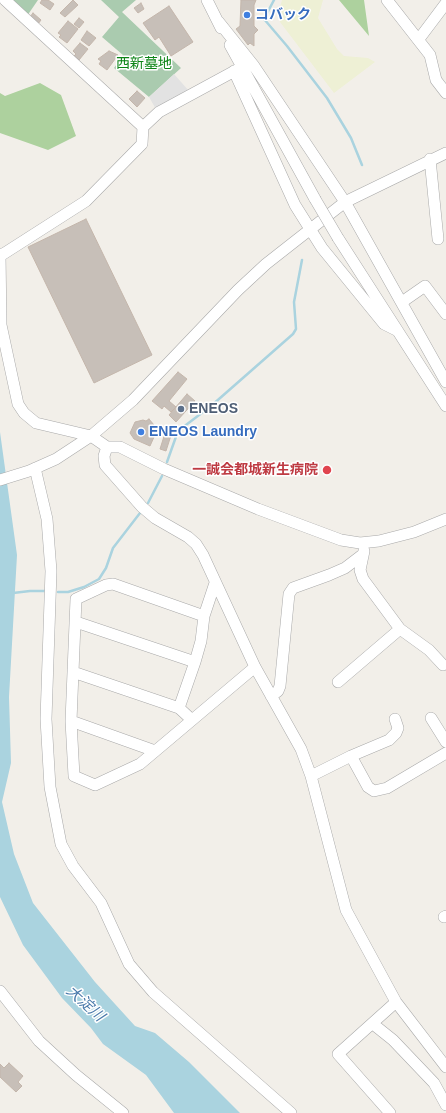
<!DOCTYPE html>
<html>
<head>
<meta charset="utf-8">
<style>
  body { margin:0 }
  canvas { display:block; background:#f2efe9 }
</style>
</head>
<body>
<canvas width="446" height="1113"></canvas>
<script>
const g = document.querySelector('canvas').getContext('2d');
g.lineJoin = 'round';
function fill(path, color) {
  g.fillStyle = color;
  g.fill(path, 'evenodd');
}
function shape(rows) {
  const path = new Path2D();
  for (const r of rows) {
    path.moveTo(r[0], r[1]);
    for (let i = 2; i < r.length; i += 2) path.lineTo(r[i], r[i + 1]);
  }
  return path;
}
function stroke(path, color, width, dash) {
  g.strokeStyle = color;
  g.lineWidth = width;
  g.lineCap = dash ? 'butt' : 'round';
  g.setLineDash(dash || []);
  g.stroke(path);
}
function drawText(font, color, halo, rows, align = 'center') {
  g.font = font + ' Helvetica,"Noto Sans JP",sans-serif';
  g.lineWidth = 3;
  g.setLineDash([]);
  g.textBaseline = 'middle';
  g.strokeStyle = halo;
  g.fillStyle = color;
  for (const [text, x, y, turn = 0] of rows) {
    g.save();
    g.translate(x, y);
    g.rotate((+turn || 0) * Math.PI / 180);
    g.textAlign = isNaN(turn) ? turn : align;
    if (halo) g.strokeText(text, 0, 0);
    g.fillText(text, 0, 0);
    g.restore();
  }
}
fill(shape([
  [282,0,323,0,318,18,337,49,344,56,368,58,375,62,334,93,280,22,278,14]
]), '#eef0d5');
fill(shape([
  [339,0,364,0,369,36],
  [40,83,61,95,76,136,48,150,0,133,0,93,5,96]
]), '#add19e');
fill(shape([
  [10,0,38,0,27,16],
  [101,0,136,0,122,12,181,68,149,97,114,68,123,55,102,37,119,17]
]), '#aacbaf');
fill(shape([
  [174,74,189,91,157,111,149,97]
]), '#e2e2e2');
fill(shape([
  [0,432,17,555,9,697,11,763,2,802,14,854,33,903,95,982,135,1026,155,1033,189,1062,240,1113,174,1113,146,1075,103,1044,91,1028,62,998,23,945,0,897]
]), '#aad3df');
stroke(shape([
  [274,0,264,19,287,46,327,98,351,138,362,165],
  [167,462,178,431,211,406,293,334,296,329,294,302,302,260],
  [148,503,162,476],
  [58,592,68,592,84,587,99,579,106,568,113,548,140,513],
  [13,593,30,591,45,591]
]), '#aad3df', 2.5);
const building = shape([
  [42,0,48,0,54,4,50,10,40,3,42,0],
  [73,0,78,5,65,17,60,13,73,0],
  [241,0,256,0,254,5,254,26,258,30,254,34,254,46,250,43,248,45,236,29,240,26,241,0],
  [141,3,144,9,138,13,134,8,141,3],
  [169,6,193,42,171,56,159,37,155,40,143,23,169,6],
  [33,13,41,20,38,24,30,17,33,13],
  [79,18,84,22,79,28,74,24,79,18],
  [68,21,78,29,67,43,59,37,61,35,58,33,68,21],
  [87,31,96,38,89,46,81,40,87,31],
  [80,43,88,49,79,60,74,56,76,54,73,51,80,43],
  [109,51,118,55,107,70,99,64,101,61,98,59,109,51],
  [137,91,145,98,137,107,129,99,137,91],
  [86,219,152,355,94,383,28,247,86,219],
  [178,372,187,379,169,401,176,407,171,412,164,406,162,409,152,401,178,372],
  [187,394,195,401,176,422,169,415,187,394],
  [149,419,154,425,152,428,151,436,154,437,150,446,134,439,130,433,135,422,143,420,146,421,149,419],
  [167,427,173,429,166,451,160,449,167,427],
  [9,1063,23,1076,18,1082,22,1086,16,1092,0,1077,0,1064,4,1068,9,1063]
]);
fill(building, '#c7bfb8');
stroke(building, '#c4b6ab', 1);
const minor = shape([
  [5,0,143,127],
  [207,0,221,28],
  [387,0,430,55,436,80,446,93],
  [218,21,254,66,345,202,446,382],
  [419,39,446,3],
  [230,45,315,199],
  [234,71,295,205,322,248,384,324,396,330],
  [430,159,438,239],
  [338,238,446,406],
  [0,254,1,325,18,404,24,413,36,423,91,436,107,447,120,447,164,469,258,509,341,540,360,543,379,541,414,532,446,519],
  [0,256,86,201,142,144,143,127,159,112,242,67],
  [402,302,425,286,446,314],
  [107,447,104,456,105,465,142,507,155,518,188,537,196,544,203,555,255,667,301,749,311,776,346,910,396,1002,446,1067],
  [35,468,47,519,51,571,46,719,50,787,61,844,73,866,101,903,129,964,153,992,291,1113],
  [0,480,29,471,56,459,91,436,133,400,238,290,266,264,345,202,446,153],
  [364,551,360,570,363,579,400,629,429,650,443,665],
  [204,616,113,584,106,585,76,599,71,721,74,776,95,785,140,764,255,667],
  [76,622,195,662],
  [73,672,179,708,192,720],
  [338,682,400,629],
  [271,696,278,691,280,686,289,594,293,588,329,575,345,568,362,555],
  [179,708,195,662,201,641,204,616,215,583],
  [431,718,446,742],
  [71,721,155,751],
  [351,756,389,740,396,733,398,728,395,719],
  [311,776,351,756,368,787,374,791,387,788,446,753],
  [444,917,446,916],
  [0,991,39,1041,76,1075,123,1113],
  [373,1024,393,1040,434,1083,446,1105],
  [390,1113,338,1054,396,1002]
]);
stroke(minor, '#a9a9a9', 12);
stroke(minor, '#fff', 11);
const minorBridge = shape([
  [315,199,338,238]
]);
stroke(minorBridge, '#a9a9a9', 12, []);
stroke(minorBridge, '#fff', 11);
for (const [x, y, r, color] of [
  [247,15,4,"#3f7fe0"],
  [181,409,4,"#5c6f8a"],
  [141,432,4,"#3f7fe0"],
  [327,470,5,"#e0444e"]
]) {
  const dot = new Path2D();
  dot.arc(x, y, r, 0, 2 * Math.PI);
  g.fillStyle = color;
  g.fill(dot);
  stroke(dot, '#fff', 1.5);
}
drawText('bold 14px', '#366cbe', '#fff', [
  ["コバック",255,15],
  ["ENEOS Laundry",149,432]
], 'left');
drawText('14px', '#0c8416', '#fff', [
  ["西新墓地",144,64]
]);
drawText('bold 14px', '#4e5e75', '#fff', [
  ["ENEOS",189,409]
], 'left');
drawText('bold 14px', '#be3a42', '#fff', [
  ["一誠会都城新生病院",318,470]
], 'right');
drawText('italic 15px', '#4a7aab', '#fff', [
  ["大淀川",85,1004,42]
]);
</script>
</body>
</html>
